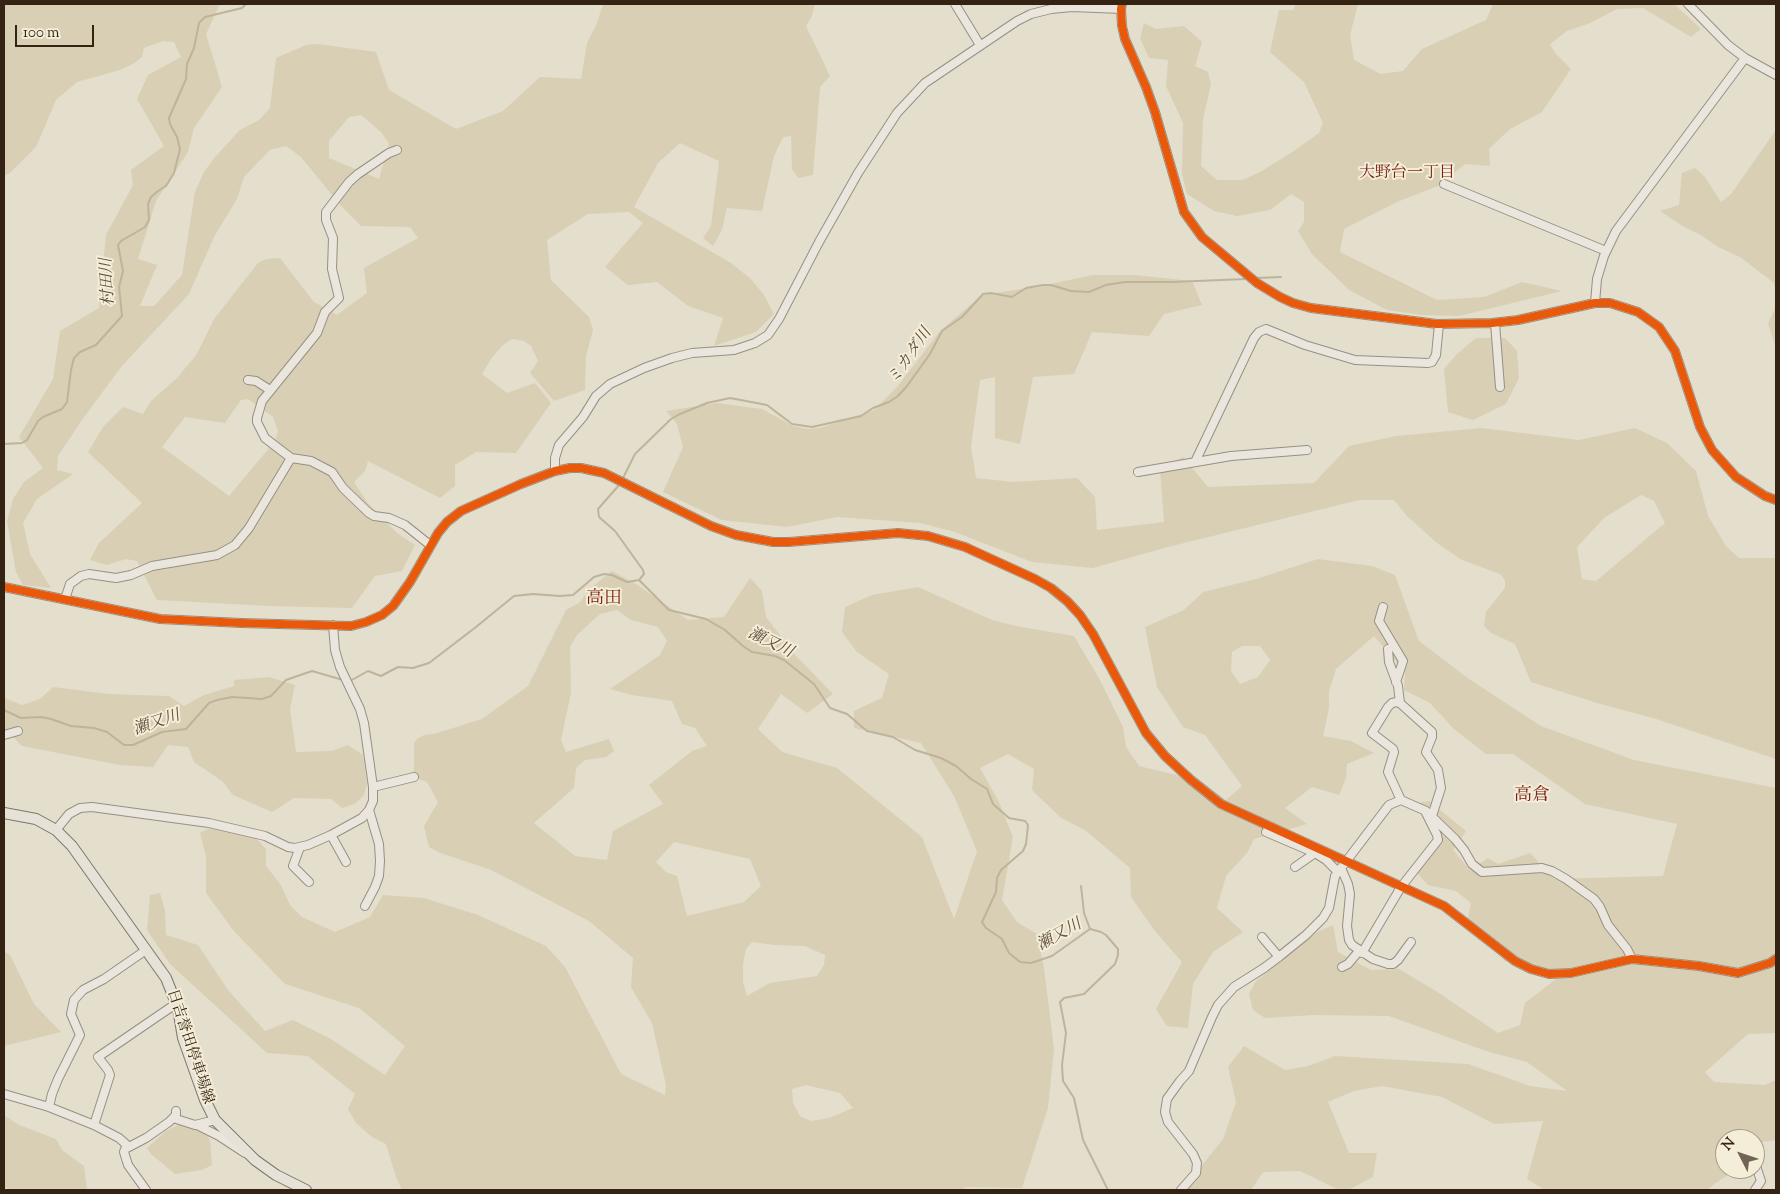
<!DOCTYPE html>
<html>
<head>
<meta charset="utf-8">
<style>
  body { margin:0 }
  #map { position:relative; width:1780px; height:1194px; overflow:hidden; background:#e4decc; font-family:"Sorts Mill Goudy",serif }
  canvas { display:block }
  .frame { position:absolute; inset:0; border:5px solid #342213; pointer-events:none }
  .north { position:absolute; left:1715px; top:1129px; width:50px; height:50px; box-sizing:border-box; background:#f4edd7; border:1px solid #a79c89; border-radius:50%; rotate:311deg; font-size:14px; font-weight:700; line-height:20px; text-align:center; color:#342213 }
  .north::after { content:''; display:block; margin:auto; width:18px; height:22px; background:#726454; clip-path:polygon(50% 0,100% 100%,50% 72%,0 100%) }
  .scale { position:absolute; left:15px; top:25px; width:79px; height:22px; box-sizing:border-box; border:2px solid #342213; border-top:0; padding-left:6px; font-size:15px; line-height:18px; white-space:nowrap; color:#342213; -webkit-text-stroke:4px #f4edd7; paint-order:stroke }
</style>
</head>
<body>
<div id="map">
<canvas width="1780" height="1194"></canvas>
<div class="frame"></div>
<div class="north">N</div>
<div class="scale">100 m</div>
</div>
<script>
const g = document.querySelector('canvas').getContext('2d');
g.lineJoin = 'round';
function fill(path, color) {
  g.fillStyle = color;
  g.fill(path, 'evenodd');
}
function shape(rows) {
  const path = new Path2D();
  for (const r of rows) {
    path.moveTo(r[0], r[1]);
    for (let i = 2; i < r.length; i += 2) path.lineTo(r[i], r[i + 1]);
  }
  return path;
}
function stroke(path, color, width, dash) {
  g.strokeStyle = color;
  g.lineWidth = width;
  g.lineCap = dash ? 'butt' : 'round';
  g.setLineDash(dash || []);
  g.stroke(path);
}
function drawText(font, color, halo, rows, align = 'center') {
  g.font = font + ' "Sorts Mill Goudy","Noto Serif JP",serif';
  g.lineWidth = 4;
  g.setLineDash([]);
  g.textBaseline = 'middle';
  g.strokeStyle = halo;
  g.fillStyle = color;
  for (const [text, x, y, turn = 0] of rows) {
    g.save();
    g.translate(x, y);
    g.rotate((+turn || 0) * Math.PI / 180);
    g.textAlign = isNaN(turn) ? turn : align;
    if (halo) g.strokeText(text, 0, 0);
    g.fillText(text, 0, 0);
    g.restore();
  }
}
fill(shape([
  [4,4,220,4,206,34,222,87,194,128,188,152,156,201,138,259,157,265,140,306,154,306,182,275,195,192,204,172,215,157,240,130,259,120,270,108,276,58,306,45,318,44,376,52,389,90,456,129,503,111,540,77,581,79,587,43,597,23,603,4,815,4,811,18,806,26,830,76,820,87,813,175,798,178,792,169,791,136,783,137,774,156,762,211,727,208,722,230,713,246,703,238,711,226,719,161,680,143,658,163,634,207,731,263,751,279,764,295,774,314,756,332,714,346,723,318,688,306,657,282,628,285,605,267,643,223,629,212,588,214,547,240,551,280,589,317,593,330,586,356,585,390,554,401,530,373,538,361,531,346,524,341,512,339,503,345,491,359,482,374,507,393,535,383,551,403,516,453,476,452,455,465,455,486,440,498,368,461,365,471,354,482,367,502,397,533,415,545,402,571,375,576,352,608,269,606,157,600,137,561,126,559,107,565,90,560,99,543,142,503,88,452,103,427,123,407,143,414,151,401,177,378,197,354,214,319,258,263,266,259,280,258,314,302,337,315,367,293,364,268,418,238,410,227,361,226,341,206,301,157,286,146,270,150,244,177,237,199,214,237,189,294,121,367,82,420,58,456,57,470,73,474,37,499,23,523,30,554,51,588,23,585,16,572,7,521,13,499,24,482,43,468,19,437,53,379,60,331,99,308,106,235,133,185,131,170,164,146,137,99,148,75,181,57,174,42,163,41,144,48,142,57,133,64,120,70,77,82,56,100,36,147,10,173,4,176],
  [361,115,382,133,389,144,379,179,329,158,329,141,349,117],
  [248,399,273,417,278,431,275,441,229,496,162,447,185,417,225,423,241,400],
  [1296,4,1358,4,1350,35,1354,60,1381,74,1403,71,1422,49,1486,20,1493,4,1674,4,1701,29,1691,37,1643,8,1617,9,1590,23,1567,31,1550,44,1555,53,1571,69,1542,112,1510,129,1489,149,1490,166,1465,164,1438,186,1397,202,1344,229,1340,252,1437,300,1484,297,1522,282,1562,291,1459,316,1421,315,1387,310,1349,290,1312,254,1298,231,1304,222,1304,202,1291,194,1270,210,1237,216,1214,211,1187,194,1182,174,1183,123,1166,86,1168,60,1149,58,1140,38,1144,23,1156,29,1184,26,1202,42,1195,66,1208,72,1211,84,1203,119,1201,166,1217,180,1242,180,1260,172,1294,151,1319,133,1323,123,1304,82,1270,52,1279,10,1293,10],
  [1776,130,1776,294,1774,283,1740,257,1718,247,1701,235,1684,227,1660,211,1679,205,1682,173,1695,168,1705,177,1721,202,1731,194],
  [1092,275,1135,275,1192,281,1202,305,1164,314,1149,336,1092,332,1074,374,1033,377,1020,444,995,438,995,377,980,380,971,447,976,478,1013,482,1077,478,1095,497,1097,530,1164,522,1160,468,1183,457,1208,487,1314,483,1349,446,1396,436,1481,428,1579,440,1635,428,1667,443,1696,471,1708,516,1726,546,1739,558,1776,558,1776,759,1653,718,1597,703,1531,682,1515,644,1491,633,1484,626,1486,612,1505,588,1505,580,1500,574,1462,560,1437,543,1407,516,1394,500,1359,500,1168,547,1093,568,1032,562,955,532,920,523,837,517,787,527,722,520,663,492,683,447,677,424,666,411,717,403,762,409,793,426,808,429,820,428,874,410,897,387,941,330,982,295,1042,286],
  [1641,495,1654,501,1665,523,1596,581,1582,579,1577,547,1604,518],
  [1776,298,1776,348,1768,323,1774,311],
  [1476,338,1505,338,1517,351,1519,378,1506,404,1473,420,1448,412,1444,369,1457,354],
  [1318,559,1372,566,1395,575,1419,641,1469,679,1541,726,1634,760,1776,788,1776,1033,1748,1034,1705,1072,1714,1082,1765,1085,1776,1080,1776,1140,1755,1143,1755,1139,1725,1139,1725,1169,1735,1169,1735,1170,1713,1185,1708,1190,1545,1190,1527,1179,1543,1121,1494,1124,1442,1097,1382,1086,1354,1091,1328,1102,1349,1153,1377,1153,1373,1177,1348,1190,1339,1190,1300,1171,1263,1172,1251,1190,1186,1190,1192,1178,1223,1139,1236,1102,1228,1067,1244,1046,1285,1070,1308,1066,1335,1056,1468,1064,1530,1086,1567,1091,1527,1062,1486,1051,1389,1016,1313,1015,1265,1018,1253,1010,1249,994,1256,981,1317,932,1333,925,1338,952,1371,970,1399,969,1439,993,1498,1033,1520,1025,1525,1003,1556,979,1505,961,1468,918,1471,903,1456,891,1428,885,1417,873,1443,835,1418,803,1429,801,1466,831,1453,850,1470,870,1488,858,1498,864,1530,853,1554,879,1663,876,1677,824,1585,804,1513,754,1486,754,1454,729,1430,703,1404,690,1405,672,1374,636,1336,669,1329,692,1329,708,1323,736,1351,741,1374,753,1347,764,1346,778,1339,795,1312,787,1285,808,1307,824,1254,839,1247,853,1226,876,1217,908,1243,932,1213,952,1193,984,1188,1028,1167,1026,1156,1009,1182,962,1155,931,1131,897,1130,868,1085,830,1061,818,1032,790,1034,769,1008,754,980,768,999,802,1013,837,1002,900,1017,922,1037,934,1044,968,1054,1049,1048,1108,1022,1188,965,1187,962,1190,402,1190,396,1177,386,1144,372,1137,356,1123,348,1109,355,1094,308,1056,267,1053,170,964,147,930,150,895,160,893,165,911,166,935,198,945,228,990,265,1031,293,1020,331,1039,385,1075,405,1046,359,1008,285,984,233,930,206,893,206,856,200,833,218,824,254,836,266,849,266,866,281,885,290,905,302,917,335,932,370,917,383,895,424,898,478,915,546,946,565,967,621,1074,665,1095,666,1085,652,1023,631,987,633,958,589,921,491,870,440,853,429,847,424,826,438,802,427,782,414,777,414,743,417,739,424,735,434,734,482,719,528,686,566,610,579,603,593,586,612,571,636,584,688,620,724,617,750,578,762,591,766,617,796,656,833,694,807,713,781,694,758,729,782,752,837,768,922,837,954,919,977,851,954,796,921,743,854,728,854,711,882,698,889,674,857,652,842,632,845,607,872,595,918,587,992,620,1016,626,1074,636,1100,680,1123,727,1126,747,1139,766,1201,781,1226,800,1242,786,1205,735,1183,727,1157,687,1145,627,1184,610,1203,592,1256,579],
  [617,610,631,620,658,627,667,641,660,655,610,689,632,695,672,701,682,724,695,728,707,746,692,751,649,785,663,804,613,831,607,860,575,856,534,823,574,788,576,768,585,760,606,757,614,751,609,739,566,752,561,740,571,693,570,647,577,635,600,614],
  [1242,646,1260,646,1270,660,1258,677,1240,684,1231,671,1232,652],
  [674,842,750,859,761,886,744,902,687,916,677,876,666,872,656,862],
  [752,942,774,945,805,946,825,955,824,965,817,976,770,983,747,996,743,982,743,964,746,949],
  [806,1085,840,1093,853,1108,829,1118,811,1121,800,1116,793,1103,792,1089],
  [269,677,295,685,290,709,296,752,332,751,348,745,363,755,367,784,364,795,355,804,342,808,331,799,294,798,272,812,233,795,222,781,194,762,188,747,168,745,153,767,120,765,22,746,4,728,4,698,22,705,40,699,53,687,109,694,169,696,184,706,204,695,234,686,234,680],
  [4,951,10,955,34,1004,61,1032,4,1046],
  [4,1115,19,1125,56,1139,62,1150,84,1166,87,1190,11,1190,4,1187],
  [189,1120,200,1127,210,1140,212,1165,202,1170,175,1174,151,1154,147,1148,166,1131]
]), '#d8cfb5');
stroke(shape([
  [1256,278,1281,277],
  [4,444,22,443,27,440,38,421,43,417,62,409,67,402,71,370,74,358,80,352,96,345,122,316,119,287,123,271,118,245,121,241,145,227,149,220,148,204,151,197,158,191,166,186,174,173,180,149,177,137,170,124,169,118,186,79,187,64,194,48,199,23,205,17,242,8,246,4],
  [622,480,635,454,671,419,680,414,707,403,730,398,767,405,792,424,812,427,861,416,873,408,889,402,898,396,907,386,930,354,942,331,962,317,983,294,991,293,1012,297,1026,288,1043,285,1051,285,1071,291,1089,292,1106,285,1125,282,1172,282,1246,279],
  [620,484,598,509,599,517,615,531,643,570,644,574,639,580],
  [639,580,669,610,706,619,725,630,743,646,752,652,775,656,784,660,814,684,830,708,847,714,867,731,893,737,915,750,941,758,956,766,971,779,987,789,993,804,1009,818,1025,821,1028,825,1026,844,1023,851,1001,870,997,878,996,892,982,922,986,928,1002,939,1009,953,1020,962,1031,963,1052,956,1090,929,1101,932,1106,935,1118,949,1118,955,1115,964,1084,994,1064,998,1060,1002,1066,1033,1062,1065,1063,1081,1074,1098,1083,1140,1108,1190],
  [350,681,368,671,381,676,398,667,413,668,429,663,476,627,514,596,533,594,560,596,573,595,594,577,604,574,612,575,627,582,639,580],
  [4,710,21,718,41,717,51,719,71,726,94,728,107,732,124,745,133,745,162,732,186,729,209,703,217,700,232,697,262,699,271,696,286,680,312,671,343,680],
  [1081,886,1084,913,1090,929]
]), '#bfb49b', 2);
const minor = shape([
  [955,4,980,45],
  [1122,4,1121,9,1122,26,1125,39,1146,87,1155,112,1184,212,1202,237,1257,283,1280,297,1293,303,1311,308,1437,324,1492,323,1518,320,1595,303,1610,303,1638,312,1659,327,1675,351,1700,427,1712,450,1736,477,1765,496,1776,500],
  [1688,4,1728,45,1745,58,1776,75],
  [397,150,389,153,358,174,349,182,326,212,326,220,333,238,332,269,339,298,325,312,317,333,262,401,257,418,257,422,265,438,291,458,311,461,332,472,343,488,369,513,374,516,389,518,405,525,430,545],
  [1444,184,1606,251],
  [1595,303,1597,279,1604,256,1616,231,1745,58],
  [1495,323,1500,387],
  [248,380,256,381,270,390],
  [1195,462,1254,338,1259,332,1266,329,1305,345,1355,360,1428,363,1432,362,1436,355,1439,324],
  [555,471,555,458,559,445,583,417,596,396,610,384,644,368,672,358,692,353,734,350,755,343,768,335,779,319,819,242,858,173,897,113,925,83,1017,21,1031,14,1051,9,1072,7,1121,9],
  [1138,472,1231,456,1307,450],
  [4,587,160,619,241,623,351,626,366,622,382,615,393,606,410,582,438,533,447,522,461,511,521,484,555,471,570,468,581,468,604,473,711,526,736,535,773,542,789,542,898,533,928,536,965,547,1035,579,1051,588,1067,601,1080,615,1093,634,1146,733,1165,756,1191,780,1221,804,1444,906,1515,961,1531,969,1549,974,1571,973,1632,959,1699,966,1738,973,1770,963,1776,959],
  [65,599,70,584,81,576,89,574,116,578,131,575,152,566,217,555,235,545,249,528,291,458],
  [1383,607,1379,621,1403,661,1396,682],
  [1388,649,1389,662,1398,686,1400,703],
  [4,735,18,731],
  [373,787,414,777],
  [1401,800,1388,772,1394,752,1393,749,1372,733,1388,707,1392,703,1397,702,1401,704,1432,732,1432,737,1426,752,1438,770,1441,788,1432,816],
  [56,830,69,814,80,808,92,807,209,823,265,836,288,847,295,848,308,845,331,835,362,818,369,810,373,801,373,787,364,723,360,709,340,667,335,650,333,625],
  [1266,832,1315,853,1326,860,1338,872],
  [331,835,346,862],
  [300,847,293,866,309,882],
  [1295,867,1315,853],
  [1341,868,1348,884,1350,894,1347,926,1349,940,1352,945,1373,959,1388,964,1393,964,1398,960,1411,942],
  [365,906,375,887,379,876,380,861,379,844,369,810],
  [1262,937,1279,957],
  [1362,953,1401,887,1438,840,1437,835,1426,813],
  [1342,967,1348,964,1359,951],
  [4,1094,49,1107,94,1125,119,1138,128,1146],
  [49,1107,52,1094,58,1079,80,1035,71,1014,74,1000,83,990,104,979,146,950],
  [173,1118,195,1125,215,1120],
  [94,1125,110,1075,108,1070,98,1057,177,1003],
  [197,1125,219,1136,245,1153],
  [146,1190,128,1165,124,1152,125,1149,146,1138,169,1122,176,1115,176,1111],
  [1181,1190,1196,1173,1197,1163,1193,1154,1168,1122,1165,1112,1167,1099,1180,1081,1189,1071,1212,1017,1218,1005,1234,987,1264,968,1280,956,1306,935,1323,918,1329,908,1335,876,1389,805,1401,800,1426,811,1455,839,1464,850,1472,864,1482,872,1542,868,1552,871,1566,879,1594,899,1600,907,1608,925,1627,949,1632,959],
  [1755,1190,1761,1181,1756,1166,1756,1149]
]);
const major = shape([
  [4,813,36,819,56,830,72,846,166,978,178,1008,183,1038,205,1100,215,1120,255,1160,276,1175,306,1190]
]);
stroke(minor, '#969084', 10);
stroke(major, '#7d776c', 12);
stroke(minor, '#eae6dd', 8);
stroke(major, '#e6e2d8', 10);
stroke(shape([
  [1122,4,1121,9,1122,26,1125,39,1146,87,1155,112,1184,212,1202,237,1257,283,1280,297,1293,303,1311,308,1437,324,1492,323,1518,320,1595,303,1610,303,1638,312,1659,327,1675,351,1700,427,1712,450,1736,477,1765,496,1776,500],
  [4,587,160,619,241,623,351,626,366,622,382,615,393,606,410,582,438,533,447,522,461,511,521,484,555,471,570,468,581,468,604,473,711,526,736,535,773,542,789,542,898,533,928,536,965,547,1035,579,1051,588,1067,601,1080,615,1093,634,1146,733,1165,756,1191,780,1221,804,1444,906,1515,961,1531,969,1549,974,1571,973,1632,959,1699,966,1738,973,1770,963,1776,959]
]), '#e8590c', 8);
drawText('15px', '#342213', '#f4edd7', [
  ["日吉誉田停車場線",189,1047,72]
]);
drawText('16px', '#7a1f14', '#f4edd7', [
  ["大野台一丁目",1407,174]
]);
drawText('italic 16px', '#5f4f3b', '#f4edd7', [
  ["村田川",109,282,-93],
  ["ミカダ川",911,357,-56],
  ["瀬又川",770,644,26],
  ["瀬又川",157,724,-19],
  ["瀬又川",1060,936,-29]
]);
drawText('18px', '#7a1f14', '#f4edd7', [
  ["高田",604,600],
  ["高倉",1532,797]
]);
</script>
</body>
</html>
